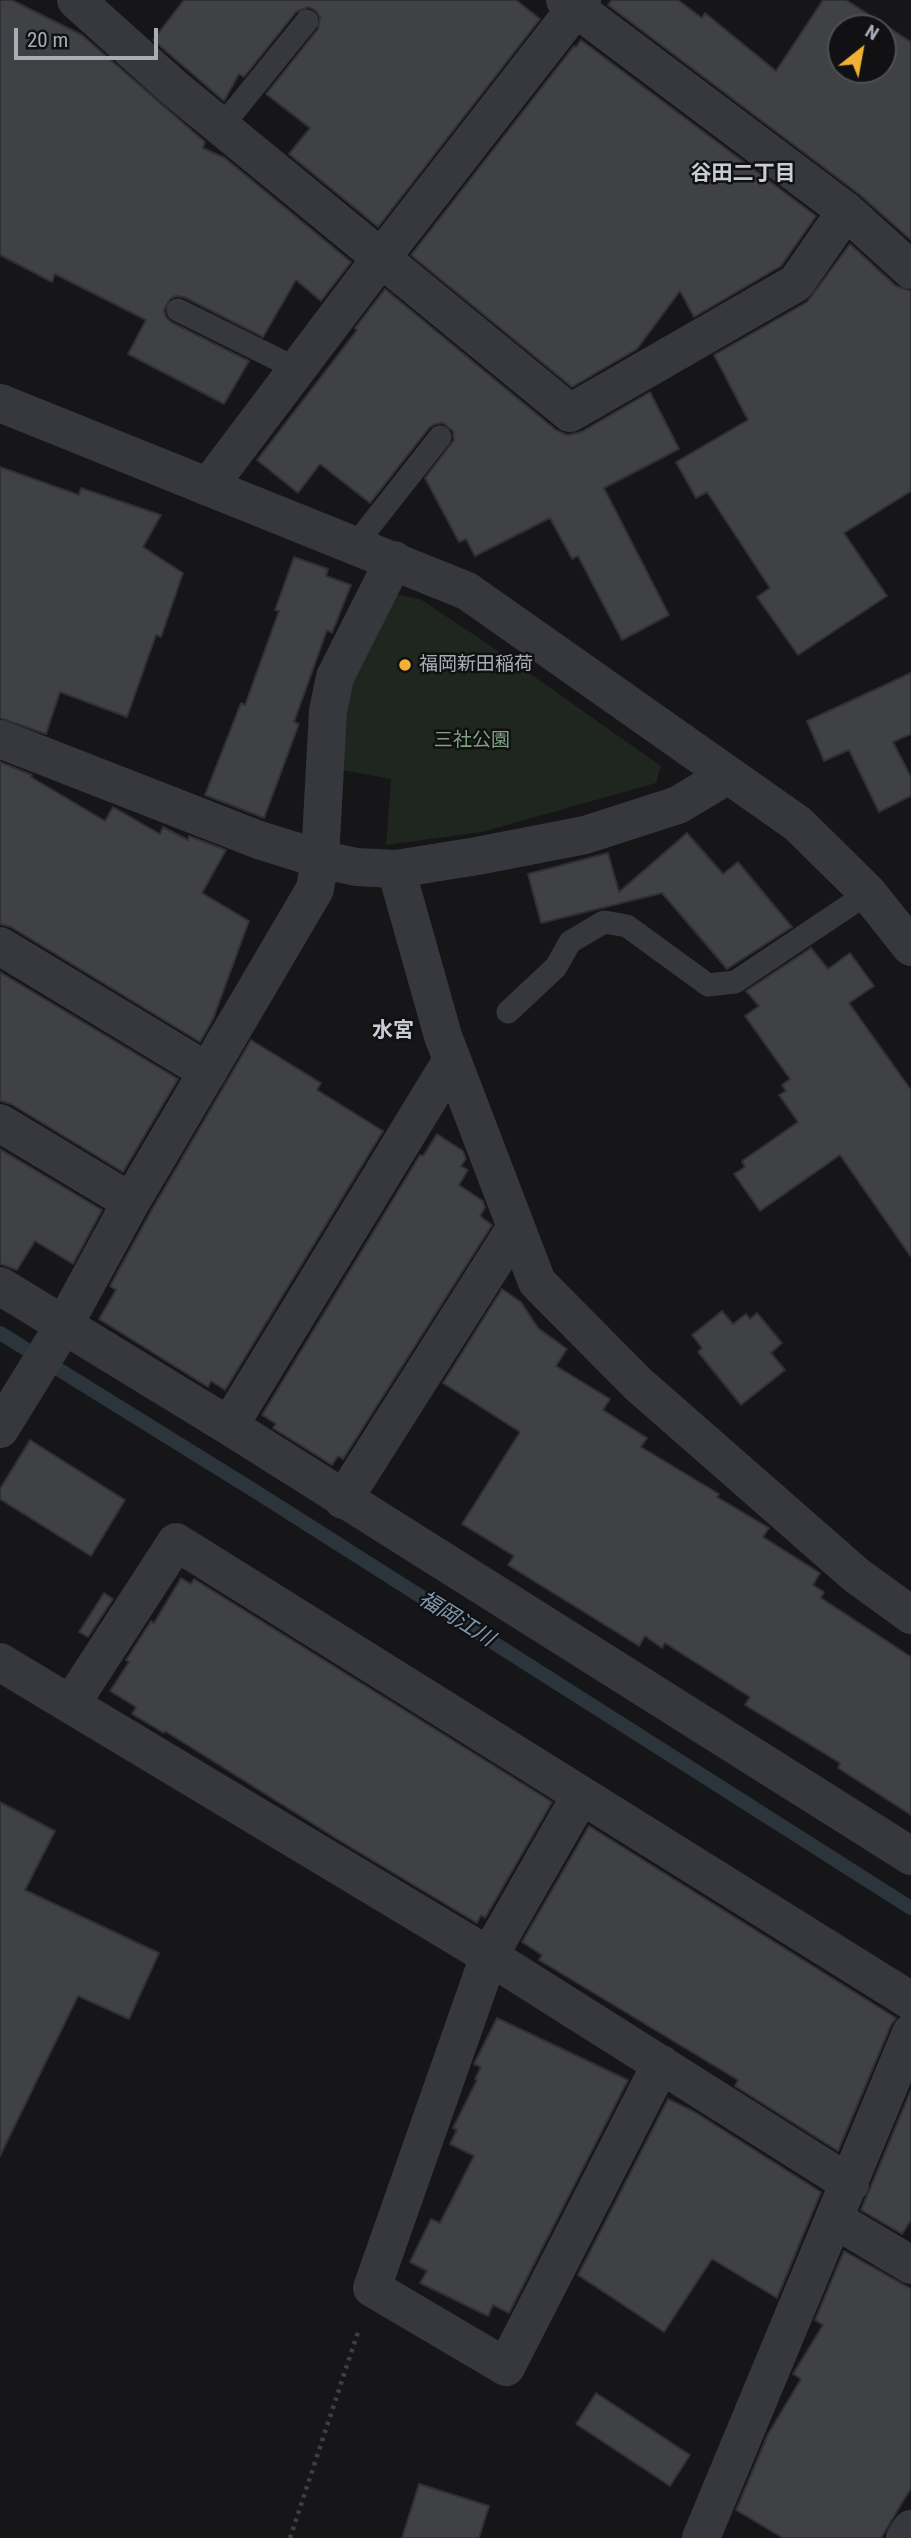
<!DOCTYPE html>
<html>
<head>
<meta charset="utf-8">
<style>
  body { margin:0 }
  #map { position:relative; width:911px; height:2538px; overflow:hidden; background:#161618; font-family:"Roboto Condensed",sans-serif }
  canvas { display:block }
  .north { position:absolute; left:827px; top:14px; width:70px; height:70px; box-sizing:border-box; background:#111113; border:2px solid #4d4f55; border-radius:50%; rotate:31deg; font-size:19px; font-weight:700; line-height:28px; text-align:center; color:#a8adb8 }
  .north::after { content:''; display:block; margin:auto; width:24px; height:32px; background:#f2b134; clip-path:polygon(50% 0,100% 100%,50% 72%,0 100%) }
  .scale { position:absolute; left:14px; top:28px; width:144px; height:32px; box-sizing:border-box; border:4px solid #a8adb8; border-top:0; padding-left:9px; font-size:21px; line-height:24px; white-space:nowrap; color:#a8adb8; -webkit-text-stroke:5px #111113; paint-order:stroke }
</style>
</head>
<body>
<div id="map">
<canvas width="911" height="2538"></canvas>
<div class="north">N</div>
<div class="scale">20 m</div>
</div>
<script>
const g = document.querySelector('canvas').getContext('2d');
g.lineJoin = 'round';
function fill(path, color) {
  g.fillStyle = color;
  g.fill(path, 'evenodd');
}
function shape(rows) {
  const path = new Path2D();
  for (const r of rows) {
    path.moveTo(r[0], r[1]);
    for (let i = 2; i < r.length; i += 2) path.lineTo(r[i], r[i + 1]);
  }
  return path;
}
function stroke(path, color, width, dash) {
  g.strokeStyle = color;
  g.lineWidth = width;
  g.lineCap = dash ? 'butt' : 'round';
  g.setLineDash(dash || []);
  g.stroke(path);
}
function drawText(font, color, halo, rows, align = 'center') {
  g.font = font + ' "Roboto Condensed","Noto Sans JP",sans-serif';
  g.lineWidth = 5;
  g.setLineDash([]);
  g.textBaseline = 'middle';
  g.strokeStyle = halo;
  g.fillStyle = color;
  for (const [text, x, y, turn = 0] of rows) {
    g.save();
    g.translate(x, y);
    g.rotate((+turn || 0) * Math.PI / 180);
    g.textAlign = isNaN(turn) ? turn : align;
    if (halo) g.strokeText(text, 0, 0);
    g.fillText(text, 0, 0);
    g.restore();
  }
}
fill(shape([
  [392,594,420,599,482,640,661,766,656,783,482,832,386,845,391,779,337,769,346,688]
]), '#1e261f');
stroke(shape([
  [0,1333,258,1493,911,1908]
]), '#2c353c', 14);
const building = shape([
  [0,0,12,0,82,35,205,142,203,148,225,158,351,262,321,301,296,280,263,337,184,297,176,296,170,299,164,310,166,317,171,322,249,361,224,404,128,354,146,320,55,274,52,282,0,255,0,0],
  [184,0,516,0,540,19,378,227,289,154,310,128,266,94,318,29,320,17,316,11,309,7,296,12,244,77,239,74,224,101,153,40,184,0],
  [612,0,678,0,702,18,705,13,776,71,823,0,846,0,911,42,911,240,859,194,608,5,612,0],
  [841,28,883,28,883,70,841,70,841,28],
  [581,40,816,216,781,266,694,317,680,291,637,349,572,387,411,255,574,46,576,47,581,40],
  [850,244,896,286,911,291,911,491,844,533,887,596,798,655,757,597,770,588,707,492,696,498,676,462,748,420,714,355,807,302,850,244],
  [385,289,556,430,567,435,581,432,650,392,679,449,604,488,669,615,622,640,578,556,572,559,550,518,475,556,466,539,459,542,425,478,454,440,453,431,443,423,435,424,429,428,370,503,320,464,298,493,257,460,357,330,355,328,385,289],
  [0,467,79,495,81,488,161,515,143,547,183,573,161,637,156,635,127,717,60,692,46,734,0,718,0,467],
  [294,557,328,569,326,576,351,585,332,633,327,630,294,722,299,724,264,818,205,795,241,703,245,705,279,611,275,610,294,557],
  [911,673,911,734,893,742,911,777,911,796,879,812,849,750,824,761,807,721,911,673],
  [0,762,32,775,31,777,105,821,113,807,160,834,163,827,188,840,189,836,226,850,202,893,249,921,213,1019,200,1042,11,927,0,924,0,762],
  [687,833,723,874,738,862,792,927,727,969,662,893,541,923,528,874,608,853,619,892,687,833],
  [811,948,828,969,850,953,874,986,849,1003,911,1090,911,1257,840,1155,760,1211,734,1174,745,1167,742,1161,798,1122,779,1095,786,1091,782,1085,790,1079,745,1016,759,1006,746,991,811,948],
  [0,972,178,1079,123,1172,11,1104,0,1101,0,972],
  [251,1040,321,1083,317,1090,383,1131,225,1390,211,1381,208,1387,99,1319,116,1290,110,1286,150,1213,251,1040],
  [437,1134,463,1151,466,1159,461,1166,468,1170,459,1185,483,1201,485,1208,480,1216,492,1225,343,1459,338,1456,332,1465,273,1428,276,1424,262,1415,420,1155,423,1156,437,1134],
  [0,1149,102,1210,73,1264,35,1241,17,1270,0,1264,0,1149],
  [502,1289,521,1302,538,1328,567,1349,556,1366,610,1399,603,1410,647,1438,641,1447,719,1494,717,1497,769,1528,763,1537,820,1573,813,1585,824,1592,821,1598,911,1657,911,1815,838,1768,840,1763,745,1705,750,1697,665,1643,662,1648,645,1636,639,1646,508,1565,514,1556,462,1524,520,1432,443,1383,502,1289],
  [722,1311,733,1324,746,1314,750,1319,757,1313,782,1343,771,1353,785,1370,741,1405,698,1352,702,1348,692,1335,722,1311],
  [30,1440,125,1500,91,1556,0,1499,0,1489,30,1440],
  [181,1578,191,1584,194,1579,552,1802,485,1918,481,1915,477,1923,342,1842,165,1731,164,1733,132,1714,136,1707,110,1691,129,1662,126,1660,151,1621,154,1623,181,1578],
  [104,1593,113,1599,88,1637,79,1632,104,1593],
  [0,1802,55,1831,25,1890,159,1953,129,2019,78,1996,0,2156,0,1802],
  [589,1826,896,2018,891,2025,838,2151,735,2086,738,2080,539,1960,542,1955,522,1942,589,1826],
  [497,2018,628,2080,509,2313,493,2305,488,2316,420,2283,427,2271,410,2262,431,2219,440,2223,474,2156,450,2144,457,2130,453,2128,477,2080,475,2079,481,2067,474,2064,497,2018],
  [911,2090,911,2220,902,2234,861,2210,911,2090],
  [668,2099,693,2111,821,2192,777,2298,712,2259,664,2332,578,2275,668,2099],
  [844,2251,911,2289,911,2488,881,2538,783,2538,736,2510,768,2434,801,2379,793,2374,823,2325,815,2320,844,2251],
  [596,2393,690,2455,670,2486,576,2424,596,2393],
  [419,2484,489,2506,479,2538,402,2538,419,2484]
]);
fill(building, '#404145');
stroke(building, '#303034', 2);
stroke(shape([
  [290,2538,359,2329]
]), '#3d3f44', 4.5, [3.5, 5]);
stroke(shape([
  [222,126,307,21],
  [178,310,297,369],
  [355,545,440,437],
  [508,1012,556,967,570,942,604,922,627,926,708,985,735,982,868,893]
]), '#37383d', 23);
stroke(shape([
  [76,0,174,88,570,413,796,283,846,211],
  [565,0,846,211,911,270],
  [208,487,381,258,582,0],
  [0,739,259,840,320,859,356,867,396,869,477,856,585,835,678,805,728,775],
  [396,869,443,1036,537,1282,638,1384,856,1575,911,1615],
  [0,946,208,1072],
  [0,1123,131,1202],
  [0,1286,229,1426,911,1856],
  [229,1426,452,1060],
  [0,1429,64,1325,131,1202,315,889,320,859,328,711,335,677,394,560],
  [343,1500,516,1227],
  [0,1662,489,1956,850,2184],
  [71,1704,176,1542,911,2001],
  [581,1795,489,1956,372,2288,506,2367,661,2064],
  [834,2219,911,2265],
  [701,2538,911,2033],
  [905,2538,911,2529]
]), '#37383d', 38);
stroke(shape([
  [0,403,467,591,798,824,868,893,911,947]
]), '#37383d', 38);
for (const [x, y, r, color] of [
  [405,665,7,"#f2b134"]
]) {
  const dot = new Path2D();
  dot.arc(x, y, r, 0, 2 * Math.PI);
  g.fillStyle = color;
  g.fill(dot);
  stroke(dot, '#111113', 2.5);
}
drawText('19px', '#a8adb8', '#111113', [
  ["福岡新田稲荷",419,665]
], 'left');
drawText('19px', '#7fa381', '#111113', [
  ["三社公園",472,741]
]);
drawText('bold 21px', '#c9ccd4', '#111113', [
  ["谷田二丁目",743,175],
  ["水宮",393,1032]
]);
drawText('italic 21px', '#7f9bb3', '#111113', [
  ["福岡江川",456,1620,32]
]);
</script>
</body>
</html>
